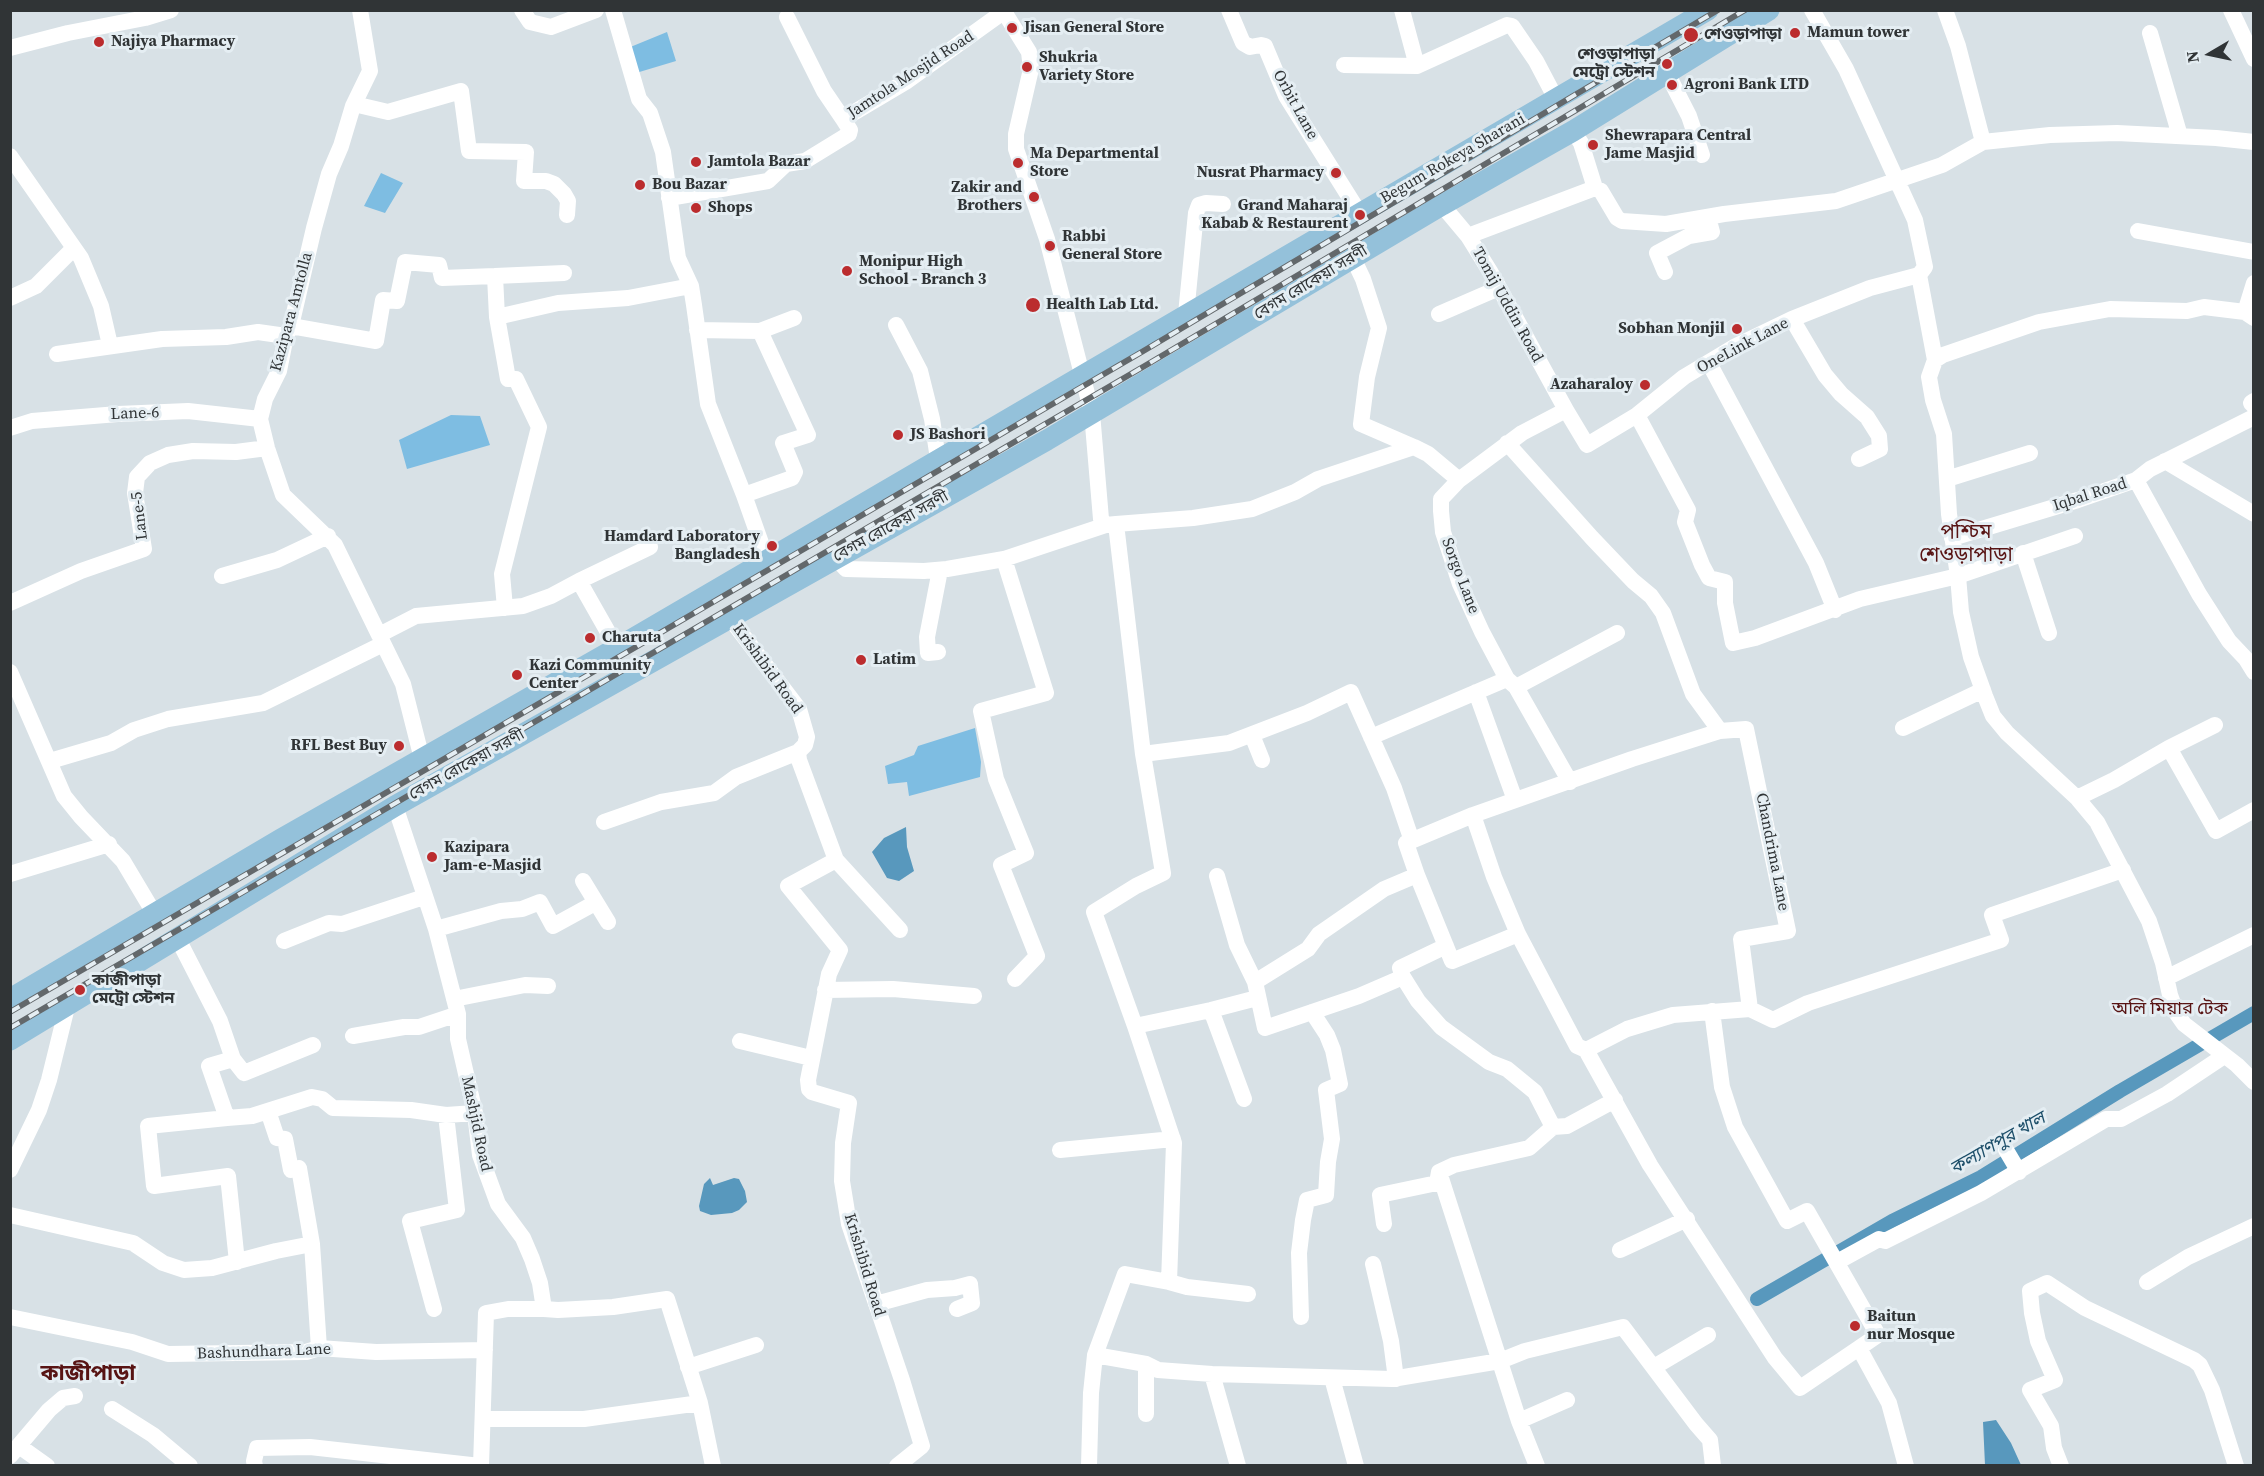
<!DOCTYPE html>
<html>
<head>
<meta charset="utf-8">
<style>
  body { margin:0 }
  #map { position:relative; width:2264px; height:1476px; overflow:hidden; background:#d8e1e6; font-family:"Source Serif 4",serif }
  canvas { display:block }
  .frame { position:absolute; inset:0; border:12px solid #303436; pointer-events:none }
  .north { position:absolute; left:2180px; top:24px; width:60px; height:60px; -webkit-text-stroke:4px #e5eef3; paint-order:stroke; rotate:261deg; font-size:16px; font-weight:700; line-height:24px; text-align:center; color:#303436 }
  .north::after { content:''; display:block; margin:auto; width:21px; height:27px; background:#303436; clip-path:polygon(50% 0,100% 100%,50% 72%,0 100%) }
</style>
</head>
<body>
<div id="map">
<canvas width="2264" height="1476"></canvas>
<div class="frame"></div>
<div class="north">N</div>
</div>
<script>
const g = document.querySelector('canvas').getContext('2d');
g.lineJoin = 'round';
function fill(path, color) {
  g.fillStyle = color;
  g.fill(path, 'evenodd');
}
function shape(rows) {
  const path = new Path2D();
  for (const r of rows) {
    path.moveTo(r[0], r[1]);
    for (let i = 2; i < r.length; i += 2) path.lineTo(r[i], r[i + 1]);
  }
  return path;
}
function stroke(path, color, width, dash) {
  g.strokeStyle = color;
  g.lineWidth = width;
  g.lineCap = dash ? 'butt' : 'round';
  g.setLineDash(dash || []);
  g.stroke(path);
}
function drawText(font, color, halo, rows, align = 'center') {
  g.font = font + ' "Source Serif 4","Noto Sans Bengali",serif';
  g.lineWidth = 6;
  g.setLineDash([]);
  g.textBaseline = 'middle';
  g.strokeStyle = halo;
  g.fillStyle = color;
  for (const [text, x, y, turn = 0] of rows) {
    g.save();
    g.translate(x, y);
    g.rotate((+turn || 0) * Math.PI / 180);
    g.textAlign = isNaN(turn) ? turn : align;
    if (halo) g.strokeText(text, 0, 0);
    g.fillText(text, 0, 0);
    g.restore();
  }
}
fill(shape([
  [667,32,676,61,636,73,628,48],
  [381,173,403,183,385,213,364,206],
  [451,415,480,416,490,445,407,469,399,440],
  [975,728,981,762,980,777,909,796,907,782,888,784,885,766,914,755,918,746]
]), '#7ebde2');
fill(shape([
  [906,827,907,847,914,871,899,881,887,878,872,852,884,838],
  [710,1178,713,1185,734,1178,739,1179,745,1191,747,1202,739,1210,732,1213,711,1215,700,1211,699,1206,704,1184],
  [1996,1420,2011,1443,2021,1465,1985,1465,1983,1422]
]), '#5898bd');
stroke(shape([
  [1757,1299,1892,1221,1981,1177,2120,1091,2254,1013]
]), '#5898bd', 14);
stroke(shape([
  [360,10,370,71,353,106,341,146,329,174,314,228,291,326,286,336,279,371,265,399,260,419,267,448,283,495,335,545,403,684,422,759],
  [522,10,530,22,551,27,596,10],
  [613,10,639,99,650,113,663,152,678,258,691,286,694,305,708,404,744,495,767,560],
  [1003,10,1029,52,1031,69,1016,134,1016,149,1047,239,1092,413,1101,519,1106,525,1116,524,1143,754,1163,873,1136,886,1094,912,1135,1026,1174,1143,1169,1282,1125,1274,1095,1355,1091,1393,1089,1466],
  [1229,10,1243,43,1250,47,1261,45,1265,46,1286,96,1360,214],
  [1402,10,1417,66,1507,25,1512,26,1536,61,1556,99],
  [1812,10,1846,69,1915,220,1925,267,1919,275,1935,360,1929,377,1933,400,1944,434,1949,514,1958,576,1961,612,1971,657,1985,696,1993,716,2007,733,2077,798,2097,822,2149,921,2163,963,2170,995,2177,1014,2184,1024,2237,1065,2254,1082],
  [1945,10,1958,46,1983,142],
  [2231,10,2254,59],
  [787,17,824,91,843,119],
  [2150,33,2180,136],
  [10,48,68,33,145,18,171,10],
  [1344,65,1417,66],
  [1667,73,1689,116,1702,155],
  [354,104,388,112,461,91,469,151,526,152,524,181,546,181,554,184,564,194,568,201,567,215],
  [10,156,81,258,101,306,110,345],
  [1595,188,1601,191,1617,218,1622,221,1666,224,1724,214,1836,201,1942,165,1983,142,2050,135,2117,133,2216,138,2254,142],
  [669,198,768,181,786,164,805,161,849,134,850,130,843,119,907,81,1006,10],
  [1442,205,1468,236,1491,273,1566,410,1587,445,1637,415,1684,377,1734,347,1792,319,1870,288,1919,275],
  [2138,231,2254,252],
  [1468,236,1595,188,1581,143,1573,131],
  [1353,258,1363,279,1379,328,1367,377,1361,424,1414,447],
  [1665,272,1657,253,1689,236,1712,232,1708,217],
  [495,276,564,273],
  [10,298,36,286,74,248],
  [2245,312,2254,283],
  [1186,314,1196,213,1199,205,1206,203,1223,204],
  [1439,314,1499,288],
  [497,317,558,303,628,298,691,286],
  [1792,319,1825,375,1841,394,1867,417,1879,436,1880,449,1859,459],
  [896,325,920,371,932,419,938,459],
  [291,326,376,341,383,300,397,301,405,262,439,265,442,278,495,276,497,317,508,379,516,379,539,427,502,574,505,608],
  [697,330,760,331,794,318],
  [57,354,162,339,226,337,258,332,286,336],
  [1935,360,1943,355,2039,322,2110,309,2187,311,2204,307,2245,312,2254,318],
  [1709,363,1816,563,1835,610],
  [2254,401,2251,403,2254,406],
  [1566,410,1522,433,1459,480,1441,499,1441,511,1443,532,1448,547,1460,584,1482,632,1507,679,1516,687,1570,782],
  [1637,415,1688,510,1685,522,1702,565,1709,578,1725,582,1725,603,1733,643,1755,638,1860,599,1958,576,2075,536],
  [10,428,32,421,118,414,188,411,260,419],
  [1507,443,1592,538,1633,581,1651,596,1663,613,1693,694,1720,731],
  [2165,461,2254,514],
  [1947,479,2030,453],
  [2136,480,2199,594,2229,641,2246,659,2254,672],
  [744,495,792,478,795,472,783,443,808,435,760,331],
  [1116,524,1193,518,1252,509,1295,492,1318,479,1414,447,1428,454,1459,480],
  [1952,538,2078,500,2136,480,2150,469,2254,417],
  [2023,553,2049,633],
  [836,558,846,569,924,571,947,569,1004,559,1106,525],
  [1004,559,1046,693,981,711,996,779,1026,853,1001,865,1037,956,1015,979],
  [222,576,277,560,328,536],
  [10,603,81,571,144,549,135,493,137,477,150,463,168,455,193,451,236,452,267,448],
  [729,617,799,709,807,737,805,745,798,752,799,760,836,860,788,886,840,950,829,974,808,1080,809,1089,812,1092,849,1103,843,1143,842,1181,849,1224,902,1380,922,1446,897,1466],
  [379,635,416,616,523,606,551,596,579,581],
  [617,648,579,581,650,547],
  [938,652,928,653,927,637,940,570],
  [10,672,64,796,81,817,123,861,154,913],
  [1516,687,1617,633],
  [1476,692,1515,800],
  [1903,728,1983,690],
  [1252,735,1262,760],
  [1371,737,1507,679],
  [2169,748,2215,725],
  [1143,754,1229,743,1307,713,1351,692,1394,788,1412,841],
  [50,761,111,743,134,730,168,719,263,703,383,644],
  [2077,798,2114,780,2169,748,2216,831,2254,810],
  [395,806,436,929,458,1014,458,1039,475,1113,480,1155,498,1204,523,1238,532,1259,540,1283,544,1309],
  [1473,815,1494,877,1518,934,1577,1046,1586,1050,1650,1165,1775,1358,1800,1388,1859,1348],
  [604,822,661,802,714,793,736,777,798,752],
  [836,860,900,930],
  [10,874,109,844],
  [1417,875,1452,961,1518,934],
  [1217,876,1237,945,1255,982,1265,1028,1359,996,1403,977],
  [583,881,608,922],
  [436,929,501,911,522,909,540,902,553,926,595,903],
  [178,939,220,1021,233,1059,209,1066,227,1118,148,1126,154,1186,228,1176,237,1262],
  [284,941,329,923,342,924,424,897],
  [1446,946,1400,968,1403,977,1418,1001,1441,1027,1489,1062,1507,1069,1535,1092,1553,1127],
  [2166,978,2254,935],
  [1255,982,1308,949,1319,934,1384,889,1417,875,1406,843,1473,815,1632,759,1720,731,1746,729,1788,931,1741,939,1750,1009],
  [825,990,893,989,974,996],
  [454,999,525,985,548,986],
  [1211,1010,1244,1099],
  [1712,1011,1722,1087,1735,1127,1787,1221,1807,1211,1878,1335,1859,1348,1889,1403,1906,1466],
  [1135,1026,1211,1010,1257,998],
  [353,1036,404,1027,419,1027,458,1014],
  [740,1041,811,1058],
  [1586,1050,1627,1029,1673,1015,1750,1009,1773,1020,1808,1003,2001,940,1992,915,2123,870],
  [233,1059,244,1073,313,1045],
  [268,1111,277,1138,285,1139,291,1170,299,1168,312,1244,319,1348],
  [227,1118,252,1116,312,1097,322,1099,333,1108,411,1110,446,1115,475,1113],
  [1060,1150,1173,1139],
  [2006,1150,2019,1172],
  [10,1170,39,1110,49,1080,67,1007],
  [1439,1172,1519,1421,1537,1466],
  [10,1215,133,1243,163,1263,184,1270,212,1268,276,1251,312,1244],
  [1384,1224,1380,1195,1437,1183,1439,1172,1454,1165,1529,1148,1553,1127,1567,1126,1615,1100],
  [1620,1250,1687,1219],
  [1837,1262,1879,1239,1885,1241,1981,1193,2106,1119,2121,1119,2167,1094,2224,1056],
  [1373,1264,1391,1341,1396,1379],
  [1169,1282,1187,1287,1248,1294],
  [2147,1282,2188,1257,2254,1226],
  [876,1304,927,1290,955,1288,970,1284,972,1303,957,1309],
  [434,1309,410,1221,457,1210,446,1115],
  [10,1317,132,1342,168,1354,306,1352,319,1348,376,1352,485,1350],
  [1301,1317,1299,1253,1303,1220,1307,1200,1326,1195,1328,1162,1332,1139,1326,1090,1340,1084,1333,1050,1327,1035,1312,1012],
  [1095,1355,1146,1364,1158,1370,1212,1374,1392,1379,1500,1361,1525,1351,1623,1327,1696,1424,1710,1440,1713,1466],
  [1146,1364,1146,1414],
  [688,1367,756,1345],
  [1654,1367,1708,1335],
  [1212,1374,1238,1466],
  [1332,1378,1356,1466],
  [112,1409,153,1435,190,1466],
  [483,1419,584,1419,700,1403],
  [1519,1421,1567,1400],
  [19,1446,47,1466],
  [10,1456,49,1410,63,1398,75,1396],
  [255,1466,254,1461,257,1448,310,1447,480,1466],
  [481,1466,486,1313,508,1309,544,1309,558,1310,613,1307,667,1299,700,1403,713,1466],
  [2061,1466,2054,1448,2051,1426,2030,1390,2055,1380,2038,1341,2032,1313,2030,1291,2047,1283,2085,1308,2194,1360,2200,1365,2212,1390,2236,1466]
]), '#fff', 16);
stroke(shape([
  [10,999,281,839,617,648,1708,10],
  [10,1040,395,806,1047,440,1442,205,1573,131,1769,10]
]), '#94c1da', 21);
const rail = shape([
  [10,1012,1140,353,1718,10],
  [10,1028,1148,364,1745,10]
]);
stroke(rail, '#63686b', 6);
stroke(rail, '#e5eef3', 4, [11]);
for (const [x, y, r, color] of [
  [1012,28,6,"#bb2c2e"],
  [1795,33,6,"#bb2c2e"],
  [1691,35,8,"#bb2c2e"],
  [99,42,6,"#bb2c2e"],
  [1667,64,6,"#bb2c2e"],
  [1027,67,6,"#bb2c2e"],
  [1672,85,6,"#bb2c2e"],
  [1593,145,6,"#bb2c2e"],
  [696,162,6,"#bb2c2e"],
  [1018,163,6,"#bb2c2e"],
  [1336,173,6,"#bb2c2e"],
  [640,185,6,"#bb2c2e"],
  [1034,197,6,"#bb2c2e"],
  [696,208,6,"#bb2c2e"],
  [1360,215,6,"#bb2c2e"],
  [1050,246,6,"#bb2c2e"],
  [847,271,6,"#bb2c2e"],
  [1033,305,8,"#bb2c2e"],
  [1737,329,6,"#bb2c2e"],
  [1645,385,6,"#bb2c2e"],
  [898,435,6,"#bb2c2e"],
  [772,546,6,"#bb2c2e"],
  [590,638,6,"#bb2c2e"],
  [861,660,6,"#bb2c2e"],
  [517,675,6,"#bb2c2e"],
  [399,746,6,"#bb2c2e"],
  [432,857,6,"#bb2c2e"],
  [80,990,6,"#bb2c2e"],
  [1855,1326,6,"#bb2c2e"]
]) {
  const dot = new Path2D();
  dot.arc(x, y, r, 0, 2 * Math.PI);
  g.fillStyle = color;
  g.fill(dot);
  stroke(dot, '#e5eef3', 2);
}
drawText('bold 16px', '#303436', '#e5eef3', [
  ["Jisan General Store",1024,28],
  ["Mamun tower",1807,33],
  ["শেওড়াপাড়া",1704,35],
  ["Najiya Pharmacy",111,42],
  ["শেওড়াপাড়া",1655,55,"right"],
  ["মেট্রো স্টেশন",1655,73,"right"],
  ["Shukria",1039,58],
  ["Variety Store",1039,76],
  ["Agroni Bank LTD",1684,85],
  ["Shewrapara Central",1605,136],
  ["Jame Masjid",1605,154],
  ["Ma Departmental",1030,154],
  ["Store",1030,172],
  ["Jamtola Bazar",708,162],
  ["Nusrat Pharmacy",1324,173,"right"],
  ["Bou Bazar",652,185],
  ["Zakir and",1022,188,"right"],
  ["Brothers",1022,206,"right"],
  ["Grand Maharaj",1348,206,"right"],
  ["Kabab & Restaurent",1348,224,"right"],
  ["Shops",708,208],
  ["Rabbi",1062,237],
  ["General Store",1062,255],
  ["Monipur High",859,262],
  ["School - Branch 3",859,280],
  ["Health Lab Ltd.",1046,305],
  ["Sobhan Monjil",1725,329,"right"],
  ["Azaharaloy",1633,385,"right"],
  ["JS Bashori",910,435],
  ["Hamdard Laboratory",760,537,"right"],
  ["Bangladesh",760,555,"right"],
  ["Charuta",602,638],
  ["Latim",873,660],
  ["Kazi Community",529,666],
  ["Center",529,684],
  ["RFL Best Buy",387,746,"right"],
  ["Kazipara",444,848],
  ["Jam-e-Masjid",444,866],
  ["কাজীপাড়া",92,981],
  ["মেট্রো স্টেশন",92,999],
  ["Baitun",1867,1317],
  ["nur Mosque",1867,1335]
], 'left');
drawText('16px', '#303436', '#e5eef3', [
  ["Jamtola Mosjid Road",911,75,-33],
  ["Orbit Lane",1295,105,61],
  ["Begum Rokeya Sharani",1453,159,-30],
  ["বেগম রোকেয়া সরণী",1311,283,-31],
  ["Tomij Uddin Road",1507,305,61],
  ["Kazipara Amtolla",292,312,-75],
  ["OneLink Lane",1743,346,-28],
  ["Lane-6",135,414,-2],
  ["Iqbal Road",2090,495,-18],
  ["Lane-5",140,516,-97],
  ["বেগম রোকেয়া সরণী",891,527,-29],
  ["Sorgo Lane",1460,576,69],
  ["Krishibid Road",767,669,54],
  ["বেগম রোকেয়া সরণী",467,765,-29],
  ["Chandrima Lane",1772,852,79],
  ["Mashjid Road",476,1124,78],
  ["Krishibid Road",864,1265,73],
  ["Bashundhara Lane",264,1352,-2]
]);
drawText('18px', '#581414', '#e5eef3', [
  ["অলি মিয়ার টেক",2170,1009]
]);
drawText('italic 18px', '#1c4e69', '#e5eef3', [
  ["কল্যাণপুর খাল",1998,1144,-30]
]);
drawText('20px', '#581414', '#e5eef3', [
  ["পশ্চিম",1966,533],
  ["শেওড়াপাড়া",1966,556]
]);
drawText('bold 22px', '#581414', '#e5eef3', [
  ["কাজীপাড়া",88,1374]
]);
</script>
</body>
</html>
